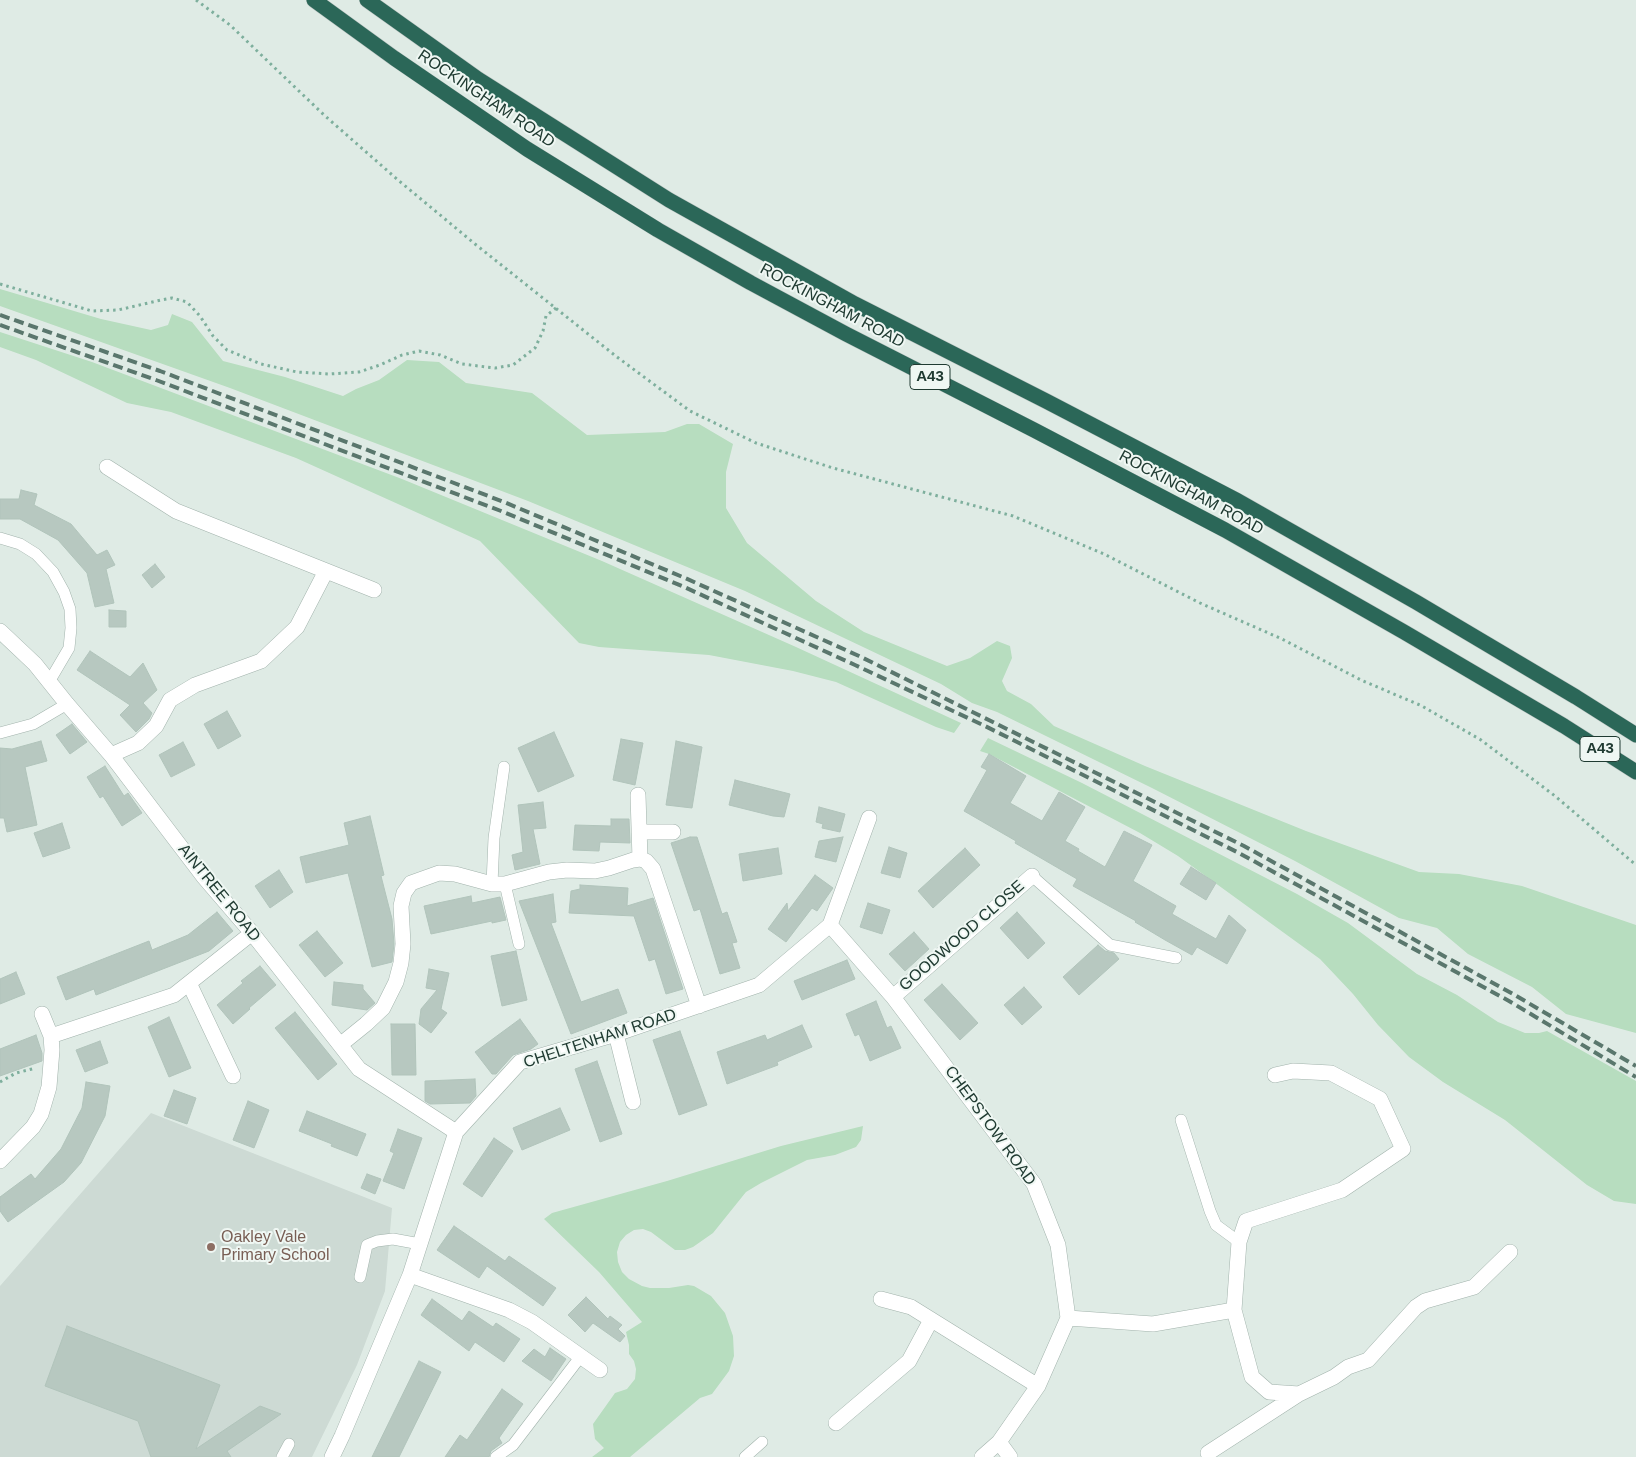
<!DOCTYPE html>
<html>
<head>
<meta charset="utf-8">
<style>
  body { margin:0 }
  canvas { display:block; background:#dfebe5 }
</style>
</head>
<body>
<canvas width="1636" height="1457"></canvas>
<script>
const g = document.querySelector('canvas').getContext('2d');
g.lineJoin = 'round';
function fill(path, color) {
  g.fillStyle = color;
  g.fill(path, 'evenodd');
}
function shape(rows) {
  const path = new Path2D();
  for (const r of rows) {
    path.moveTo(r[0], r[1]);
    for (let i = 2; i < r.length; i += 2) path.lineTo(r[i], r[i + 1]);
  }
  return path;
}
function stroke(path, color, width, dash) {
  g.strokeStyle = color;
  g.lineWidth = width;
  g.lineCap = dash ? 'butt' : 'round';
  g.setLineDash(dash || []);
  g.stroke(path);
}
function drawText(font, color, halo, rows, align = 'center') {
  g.font = font + ' Helvetica,sans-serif';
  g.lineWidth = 4;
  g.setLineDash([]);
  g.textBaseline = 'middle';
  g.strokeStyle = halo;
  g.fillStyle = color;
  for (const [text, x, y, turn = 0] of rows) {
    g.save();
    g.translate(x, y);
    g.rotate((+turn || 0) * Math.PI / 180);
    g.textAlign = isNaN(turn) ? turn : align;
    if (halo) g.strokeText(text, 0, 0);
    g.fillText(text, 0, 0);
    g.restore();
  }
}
fill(shape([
  [151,1113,392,1208,385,1291,357,1365,312,1457,0,1457,0,1286]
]), '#cddad4');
fill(shape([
  [0,289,101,319,151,330,168,325,172,314,192,322,223,361,285,377,343,396,356,389,379,380,407,360,439,362,466,383,532,393,587,435,665,432,687,424,699,424,733,444,726,472,726,508,747,543,816,601,864,632,947,666,970,658,997,641,1010,646,1012,658,1002,681,1007,691,1031,704,1054,726,1145,766,1306,831,1419,872,1459,874,1522,886,1636,925,1636,1033,1566,1014,1532,987,1468,954,1437,928,1399,918,1295,861,1152,788,997,712,972,703,941,684,745,591,528,501,230,388,0,306],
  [0,332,92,362,402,479,602,561,796,647,961,723,954,733,936,727,836,682,793,671,709,655,599,647,579,643,480,541,296,458,171,412,127,403,36,360,0,347],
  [988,738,1082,783,1297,894,1348,923,1417,974,1457,995,1498,1022,1525,1033,1539,1033,1547,1031,1636,1081,1636,1204,1614,1201,1587,1185,1505,1120,1443,1082,1409,1057,1378,1025,1353,994,1320,959,1178,856,1140,833,989,754,980,751],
  [863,1126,861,1140,856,1147,835,1155,807,1160,761,1183,746,1192,713,1233,693,1247,685,1250,675,1250,651,1232,643,1229,634,1230,626,1235,620,1242,617,1252,618,1262,622,1272,629,1279,642,1286,650,1288,669,1288,688,1285,694,1286,711,1296,725,1313,733,1336,734,1356,729,1371,712,1394,700,1398,630,1457,592,1457,604,1448,595,1439,593,1424,615,1393,627,1389,635,1379,636,1369,634,1361,629,1354,629,1345,626,1332,642,1322,599,1272,544,1219,552,1213,667,1181,781,1146]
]), '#b7ddbf');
const building = shape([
  [21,490,37,494,34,505,71,524,97,555,107,550,115,565,106,569,114,603,95,607,87,573,58,540,20,519,0,519,0,499,19,499,21,490],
  [155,564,165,577,152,588,142,575,155,564],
  [109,610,126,611,126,627,109,627,109,610],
  [90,651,130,677,143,663,157,690,143,703,152,713,149,719,136,732,120,715,130,705,77,670,90,651],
  [227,711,241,736,218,749,204,724,227,711],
  [72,724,87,742,70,754,56,735,72,724],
  [554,732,574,776,538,792,518,748,554,732],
  [621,739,643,743,635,785,613,780,621,739],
  [41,741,47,761,25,767,37,825,7,832,4,818,0,818,0,748,12,749,41,741],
  [676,741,702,747,692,808,666,805,676,741],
  [183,742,195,765,171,777,159,755,183,742],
  [989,754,1026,776,1010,803,1042,821,1059,792,1085,807,1065,841,1079,849,1078,851,1105,867,1124,831,1152,845,1133,881,1176,906,1172,914,1216,939,1229,915,1246,930,1227,964,1197,947,1192,955,1165,940,1135,922,1136,921,1073,886,1077,879,1015,843,1016,841,964,811,987,770,981,767,989,754],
  [105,766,124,796,128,793,142,813,122,826,103,796,100,798,87,777,105,766],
  [735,780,790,794,784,817,773,816,729,805,735,780],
  [543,802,546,828,533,829,540,864,515,870,512,855,523,852,518,805,543,802],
  [819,807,845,814,840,832,822,828,823,824,816,822,819,807],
  [370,816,384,875,381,876,392,919,394,944,392,962,372,967,348,873,306,883,300,857,349,845,344,823,370,816],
  [611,819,629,819,630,843,600,842,599,851,573,850,575,825,611,826,611,819],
  [62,823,70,848,43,857,34,833,62,823],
  [690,837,697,837,722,914,727,912,737,942,732,943,740,968,720,974,700,909,694,911,671,843,690,837],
  [843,837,836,862,815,857,819,841,843,837],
  [889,847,907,853,900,878,881,873,889,847],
  [778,848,782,874,743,881,739,854,778,848],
  [965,848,980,865,933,908,918,891,965,848],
  [1191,867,1216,883,1206,900,1180,884,1191,867],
  [279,870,293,892,270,908,255,886,279,870],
  [815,875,833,888,817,911,812,908,786,942,768,929,787,903,788,911,815,875],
  [580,885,628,888,627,906,653,898,683,989,666,994,655,959,649,961,634,916,569,913,571,891,580,889,580,885],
  [553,894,556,922,551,923,581,1002,618,989,627,1013,571,1034,519,901,553,894],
  [471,896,472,903,500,897,506,920,492,923,492,921,431,934,424,906,471,896],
  [868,903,890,910,882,934,860,927,868,903],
  [217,912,233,931,209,951,96,995,94,989,66,1000,57,977,149,941,152,950,188,935,217,912],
  [1017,912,1045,943,1028,959,1000,928,1017,912],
  [317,931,343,963,325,977,299,945,317,931],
  [914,932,929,949,905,971,889,954,914,932],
  [1098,945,1105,951,1114,953,1119,959,1079,995,1063,977,1098,945],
  [516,951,527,1000,502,1006,491,956,516,951],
  [847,960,855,979,802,1000,794,981,847,960],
  [260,966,276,985,249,1008,250,1009,233,1024,217,1005,243,983,241,981,260,966],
  [429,969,449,973,441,1009,447,1013,431,1033,419,1024,421,1009,437,990,426,988,429,969],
  [16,972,25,994,0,1004,0,979,16,972],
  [334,982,363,985,363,989,375,1003,367,1010,332,1005,334,982],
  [942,984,978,1023,960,1040,924,1000,942,984],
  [1024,987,1042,1007,1022,1025,1004,1005,1024,987],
  [876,1001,887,1028,891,1026,901,1048,870,1061,859,1034,855,1036,846,1014,876,1001],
  [295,1012,337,1064,318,1080,275,1028,295,1012],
  [169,1017,191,1068,169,1077,148,1027,169,1017],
  [520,1019,538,1044,531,1049,513,1055,496,1074,492,1074,475,1052,520,1019],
  [391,1024,415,1024,416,1075,392,1075,391,1024],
  [802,1025,812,1047,777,1062,778,1065,727,1084,717,1052,765,1035,767,1040,802,1025],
  [680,1031,707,1105,679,1115,653,1040,680,1031],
  [36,1035,42,1053,42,1061,0,1076,0,1049,36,1035],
  [100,1041,108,1063,85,1072,76,1050,100,1041],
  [597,1061,622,1134,600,1142,575,1069,597,1061],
  [475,1079,476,1096,470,1103,430,1104,425,1101,425,1081,475,1079],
  [86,1082,110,1086,105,1116,81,1163,64,1182,8,1222,0,1211,0,1197,31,1174,35,1179,61,1149,82,1108,86,1082],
  [174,1090,196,1098,187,1124,164,1116,174,1090],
  [248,1101,269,1110,254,1148,233,1140,248,1101],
  [560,1108,570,1130,522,1150,513,1128,560,1108],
  [307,1111,366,1134,357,1156,331,1146,332,1144,299,1131,307,1111],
  [398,1129,422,1138,404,1189,383,1181,394,1153,390,1151,398,1129],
  [494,1138,513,1151,482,1197,463,1184,494,1138],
  [367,1174,381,1179,375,1194,361,1188,367,1174],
  [454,1226,505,1261,509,1256,556,1288,543,1306,487,1266,479,1278,437,1250,454,1226],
  [586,1297,608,1319,610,1316,622,1325,618,1329,625,1336,620,1342,593,1323,585,1332,568,1315,586,1297],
  [432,1299,462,1321,469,1311,493,1327,496,1323,520,1339,504,1362,475,1342,469,1351,421,1315,432,1299],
  [67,1326,220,1385,196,1449,260,1406,281,1414,227,1451,231,1457,151,1457,138,1421,45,1386,67,1326],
  [550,1348,566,1359,551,1381,522,1361,534,1349,545,1357,550,1348],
  [419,1361,441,1372,399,1457,372,1457,419,1361],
  [502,1389,523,1404,499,1438,502,1443,491,1451,489,1457,445,1457,460,1435,467,1440,502,1389]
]);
fill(building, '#b7c8c0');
stroke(building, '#b1c4bb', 1);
const lane = shape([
  [0,538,20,544,36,554,53,572,64,592,70,609,71,628,69,648,49,682],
  [0,733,33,724,67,704],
  [1032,876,1110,945,1176,958],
  [492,884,494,838,504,767],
  [505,884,519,944],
  [1181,1120,1210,1211,1216,1225,1239,1242],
  [360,1277,367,1245,377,1241,393,1239,420,1244],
  [282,1457,289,1444],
  [496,1457,513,1445,581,1356],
  [745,1457,762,1442]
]);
const street = shape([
  [107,467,176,511,374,590],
  [0,631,35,664,67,704,111,755,203,876,252,933,359,1069,456,1132],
  [111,755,138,743,156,726,170,700,195,685,261,661,297,627,326,571],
  [638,795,640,859],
  [639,832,673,832],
  [830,925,893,997,1034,1184,1058,1245,1068,1318,1038,1386,999,1442,982,1457],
  [189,983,233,1076],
  [893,997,1032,876],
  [616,1034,633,1102],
  [51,1036,174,995,252,933],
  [340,1045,366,1024,383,1008,396,982,401,963,403,944,401,906,404,893,411,883,439,873,455,874,492,884,505,884,549,872,567,870,595,871,609,868,633,860,640,859,646,861,653,869,699,1006],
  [0,1161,33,1127,41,1114,49,1087,52,1050,51,1036,42,1014],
  [410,1275,509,1310,532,1322,600,1370],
  [881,1299,911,1307,1038,1386],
  [1234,1310,1239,1242,1246,1221,1342,1190,1403,1149,1380,1099,1331,1073,1293,1071,1275,1075],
  [1068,1318,1153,1324,1234,1310,1252,1377,1269,1392,1299,1394,1334,1377,1348,1367,1368,1360,1416,1307,1425,1301,1474,1287,1510,1252],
  [836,1423,909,1361,931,1320],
  [999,1442,1010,1457],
  [1208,1453,1299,1394],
  [332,1457,342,1436,410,1275,456,1132,520,1062,616,1034,759,985,830,925,869,818]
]);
const highway = shape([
  [314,0,394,58,527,149,658,230,751,283,846,334,1034,430,1225,530,1404,632,1564,726,1636,772],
  [367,0,478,79,669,200,855,304,1046,401,1238,501,1416,602,1576,697,1636,735]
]);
stroke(lane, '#a2b3ac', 12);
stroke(street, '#a2b3ac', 16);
stroke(highway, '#c1c8c6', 16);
stroke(shape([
  [196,0,230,25,324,115,398,180,475,244,617,357,690,411,756,443,833,468,1013,516,1104,554,1200,603,1282,639,1361,680,1422,706,1481,740,1555,796,1636,865],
  [0,284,92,311,118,310,161,300,172,298,187,302,200,316,213,336,227,350,261,364,297,372,329,374,359,372,380,365,402,355,419,351,440,355,462,364,495,368,513,365,535,348,543,331,546,316,556,308],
  [0,1082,16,1073,36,1068]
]), '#7eaf9d', 3, [2.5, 4]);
stroke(lane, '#fff', 11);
stroke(street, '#fff', 15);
stroke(highway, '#2b6758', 15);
stroke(shape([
  [0,315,160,371,504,502,685,578,859,656,1244,846,1513,994,1636,1066],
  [0,325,156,380,501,511,682,586,855,665,983,725,1239,853,1509,1001,1636,1077]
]), '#5a776d', 4, [10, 5]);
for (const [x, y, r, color] of [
  [211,1247,5,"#8d6e63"]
]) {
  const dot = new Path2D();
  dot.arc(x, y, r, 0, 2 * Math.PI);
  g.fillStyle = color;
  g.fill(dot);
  stroke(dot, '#eff7f3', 2);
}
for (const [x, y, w] of [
  [930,377,40],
  [1600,749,40]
]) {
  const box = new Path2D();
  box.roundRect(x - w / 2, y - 12.5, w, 25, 4);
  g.fillStyle = '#eff7f3';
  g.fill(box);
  stroke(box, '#203b32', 1);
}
drawText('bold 15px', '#203b32', null, [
  ["A43",930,377],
  ["A43",1600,749]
]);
drawText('16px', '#203b32', '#eff7f3', [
  ["ROCKINGHAM ROAD",486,99,34],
  ["ROCKINGHAM ROAD",832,306,28],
  ["ROCKINGHAM ROAD",1191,493,28],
  ["AINTREE ROAD",219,893,51],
  ["GOODWOOD CLOSE",962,936,-41],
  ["CHELTENHAM ROAD",600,1039,-18],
  ["CHEPSTOW ROAD",990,1126,54]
]);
drawText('16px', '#785e54', '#eff7f3', [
  ["Oakley Vale",221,1238],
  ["Primary School",221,1256]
], 'left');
</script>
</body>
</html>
